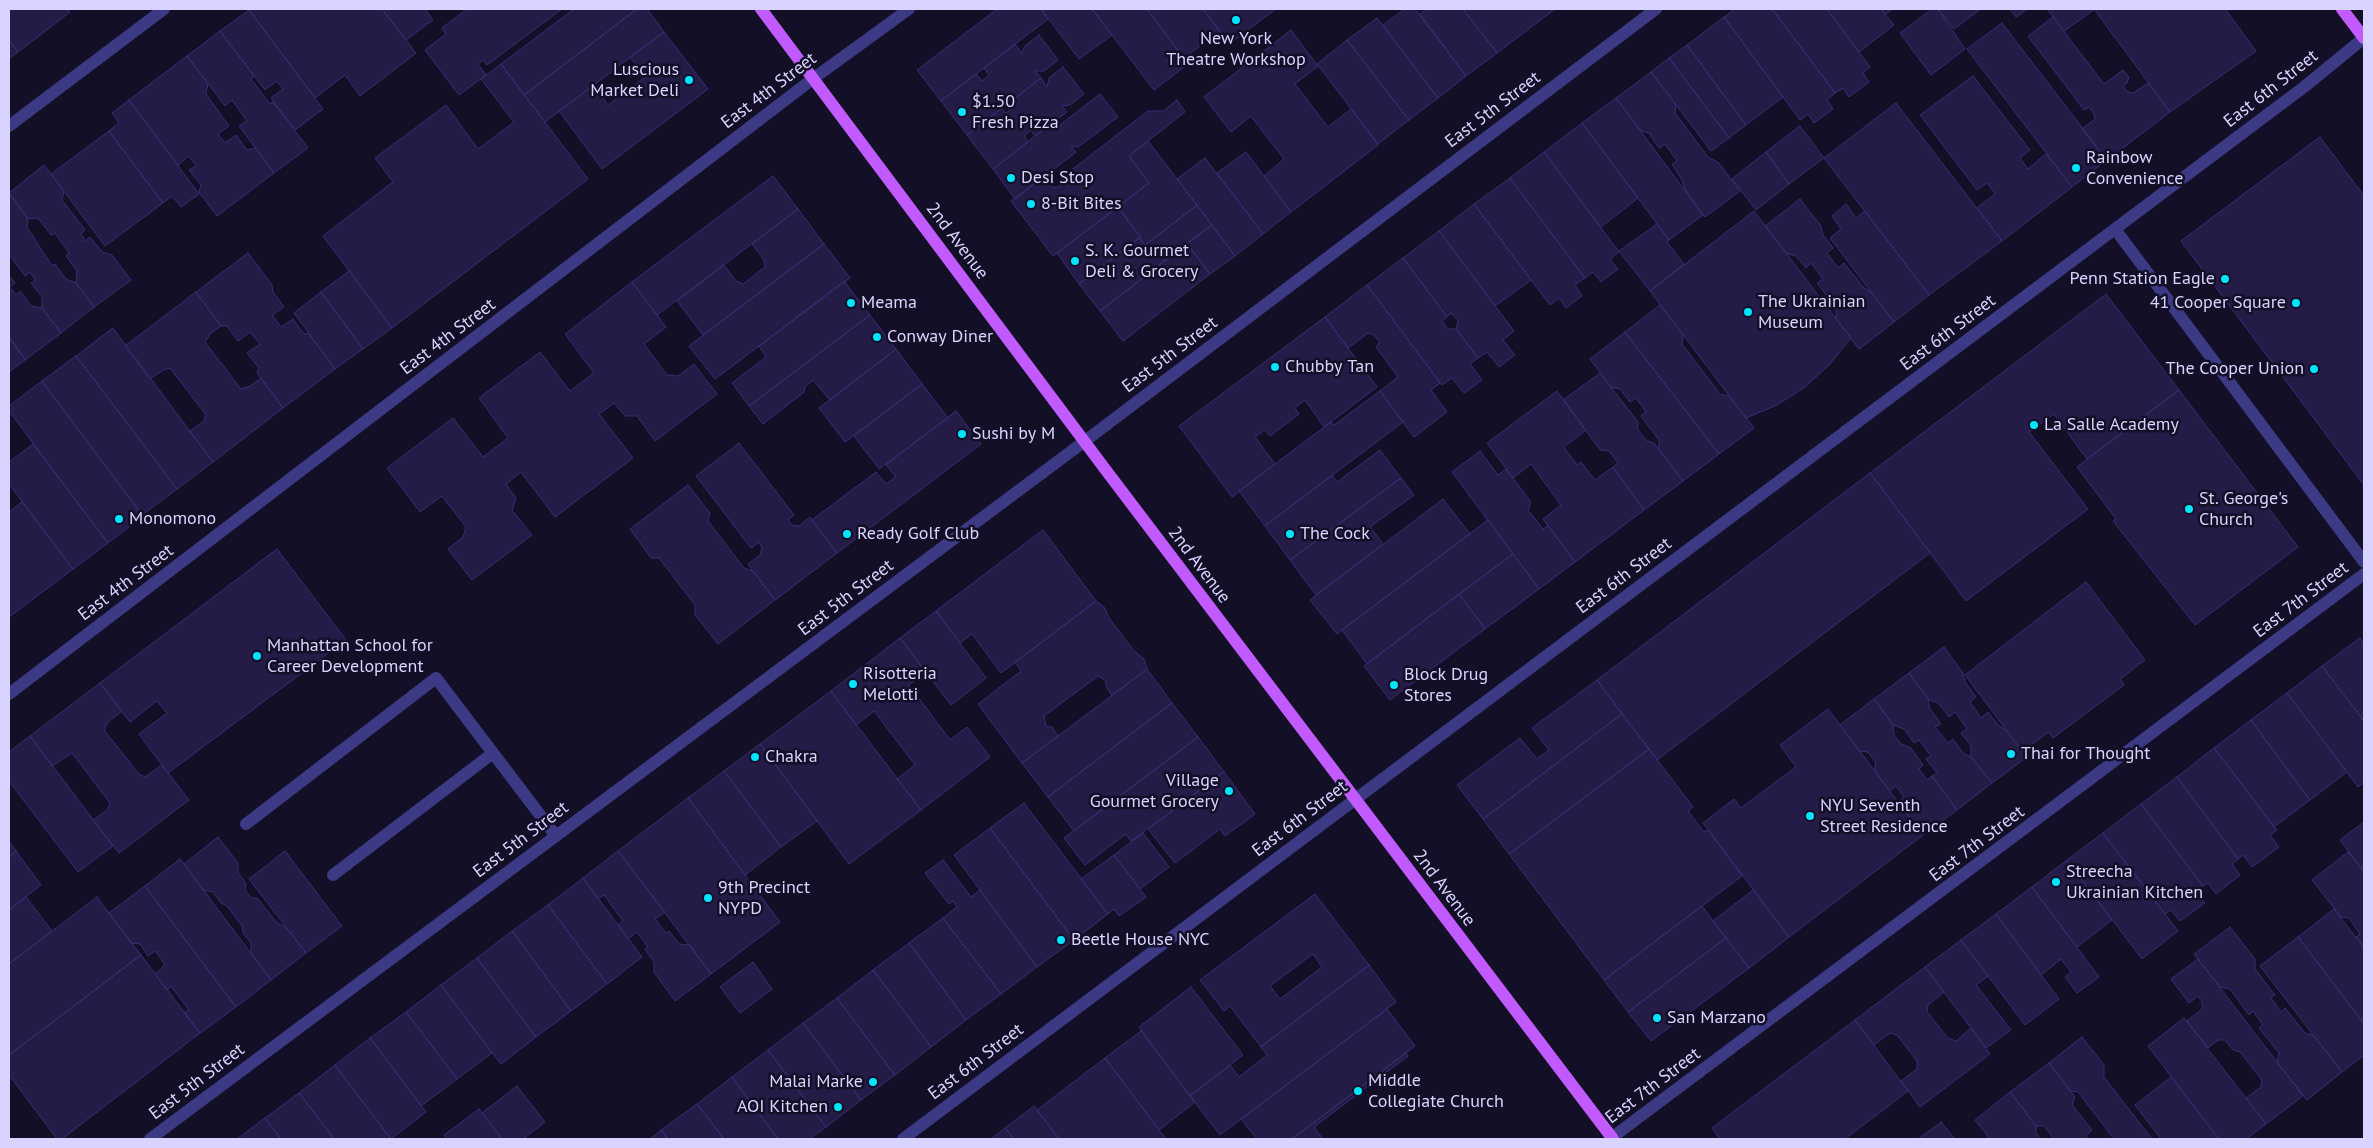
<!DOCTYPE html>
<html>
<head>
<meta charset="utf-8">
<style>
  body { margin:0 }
  #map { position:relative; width:2373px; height:1148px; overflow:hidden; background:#130f26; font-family:"PT Sans",sans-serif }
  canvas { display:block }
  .frame { position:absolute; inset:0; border:10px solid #d9d4ff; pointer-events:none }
</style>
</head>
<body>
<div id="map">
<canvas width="2373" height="1148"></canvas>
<div class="frame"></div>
</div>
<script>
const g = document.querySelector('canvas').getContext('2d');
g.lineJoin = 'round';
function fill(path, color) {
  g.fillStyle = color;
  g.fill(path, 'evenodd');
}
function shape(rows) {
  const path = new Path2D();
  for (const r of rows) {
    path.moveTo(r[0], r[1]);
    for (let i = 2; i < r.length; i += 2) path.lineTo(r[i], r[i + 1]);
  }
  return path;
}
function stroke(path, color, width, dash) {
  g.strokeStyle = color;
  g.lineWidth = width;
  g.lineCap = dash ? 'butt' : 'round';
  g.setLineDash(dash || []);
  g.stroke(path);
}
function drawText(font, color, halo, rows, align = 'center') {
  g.font = font + ' "PT Sans",sans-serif';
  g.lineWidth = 5;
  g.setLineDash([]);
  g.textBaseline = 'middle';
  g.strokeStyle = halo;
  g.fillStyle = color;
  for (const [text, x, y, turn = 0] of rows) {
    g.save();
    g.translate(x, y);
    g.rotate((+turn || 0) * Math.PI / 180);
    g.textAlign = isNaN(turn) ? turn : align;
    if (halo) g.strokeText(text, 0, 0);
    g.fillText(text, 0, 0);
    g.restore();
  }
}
const building = shape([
  [9,9,67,9,70,12,18,52,9,40,9,9],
  [250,9,382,9,416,53,360,96,345,75,315,98,249,10,250,9],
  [388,9,425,9,433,20,406,40,384,12,388,9],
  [467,9,562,9,487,65,483,60,478,64,486,75,459,95,425,50,446,34,442,28,467,9],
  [574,9,637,9,524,95,501,64,574,9],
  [637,9,647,9,664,32,545,122,524,95,637,9],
  [997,9,1041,9,1048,19,941,101,917,70,997,9],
  [1041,9,1092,9,1112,35,1079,59,1041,9],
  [1092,9,1147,9,1188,64,1154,90,1092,9],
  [1147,9,1203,9,1220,31,1184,58,1147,9],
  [1203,9,1276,9,1229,44,1203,9],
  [1405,9,1415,9,1466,76,1438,98,1383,25,1405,9],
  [1427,9,1463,9,1497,53,1466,76,1420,14,1427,9],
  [1463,9,1555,9,1497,53,1463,9],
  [1735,9,1772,9,1835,93,1827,100,1833,109,1814,123,1808,114,1800,120,1724,17,1735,9],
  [1772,9,1827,9,1870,67,1863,73,1869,82,1849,97,1843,88,1835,93,1772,9],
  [1827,9,1881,9,1894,25,1859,52,1827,9],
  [1881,9,1893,9,1885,14,1881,9],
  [1932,9,1938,9,1965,49,1931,75,1900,33,1932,9],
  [1938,9,1981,9,1954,29,1938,9],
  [2010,9,2027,9,2016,17,2010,9],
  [2047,9,2095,9,2064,31,2047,9],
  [2094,9,2225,9,2256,51,2170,112,2094,9],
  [249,10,323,109,295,130,271,98,283,89,277,81,265,90,220,31,249,10],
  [1724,17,1783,97,1746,125,1687,45,1724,17],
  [2053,17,2104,84,2123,70,2129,77,2127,83,2123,86,2128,92,2133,93,2148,83,2170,112,2107,160,2082,129,2095,119,2094,114,2089,107,2084,110,2028,36,2053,17],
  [1377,18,1438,98,1409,120,1347,40,1377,18],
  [2002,23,2107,160,2072,187,1967,49,2002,23],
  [1291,30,1318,66,1295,84,1328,127,1351,109,1378,145,1291,212,1264,176,1284,159,1251,116,1231,132,1204,97,1291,30],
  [220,31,254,76,251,79,270,104,273,102,308,148,274,173,239,126,247,121,232,100,225,106,187,56,220,31],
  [664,32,708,89,602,169,559,111,594,85,608,105,645,77,630,57,664,32],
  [1039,35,1058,60,1044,71,1035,71,1041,78,1010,102,1005,96,998,102,1002,108,967,135,941,101,976,74,982,81,989,75,984,68,1015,44,1022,53,1025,46,1039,35],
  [9,40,18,52,9,59,9,40],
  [1347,40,1409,120,1378,144,1317,64,1347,40],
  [1687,45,1746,125,1729,138,1669,58,1687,45],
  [187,56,208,84,206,94,229,126,218,134,225,143,236,135,247,150,256,148,274,173,217,216,199,192,201,185,189,170,196,166,189,156,178,165,129,100,187,56],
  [1669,58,1729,138,1711,151,1651,72,1669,58],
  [501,64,588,179,392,328,323,236,393,182,375,158,446,105,478,149,514,122,481,79,501,64],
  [1063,67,1084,94,1070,105,1062,106,1067,112,1035,136,1031,130,1024,136,1028,142,993,169,967,135,1002,108,1006,113,1014,107,1010,102,1041,78,1047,87,1049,78,1063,67],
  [1651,72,1676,105,1675,113,1708,157,1719,163,1740,191,1705,217,1685,189,1681,178,1672,164,1677,161,1665,144,1659,148,1649,133,1641,131,1616,98,1651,72],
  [1973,76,2030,150,2020,158,2028,169,2046,154,2072,187,2002,241,1977,208,1995,194,1987,183,1977,190,1920,115,1973,76],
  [1100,94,1118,117,1078,147,1071,146,1076,152,1015,199,993,169,1053,122,1060,130,1061,124,1100,94],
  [1616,98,1703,215,1669,240,1582,123,1616,98],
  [129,100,199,194,181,207,172,196,163,203,109,131,119,123,112,113,129,100],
  [1177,100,1185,112,1129,156,1149,183,1053,256,1011,201,1043,177,1051,187,1059,187,1061,178,1148,111,1163,111,1177,100],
  [1896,103,2002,241,1929,295,1824,158,1896,103],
  [1582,123,1638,198,1601,227,1544,152,1582,123],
  [1800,126,1824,158,1789,184,1766,152,1800,126],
  [109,131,163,203,105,246,51,174,109,131],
  [2320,137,2364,196,2364,485,2181,241,2320,137],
  [1148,141,1197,205,1145,245,1118,207,1149,183,1129,156,1148,141],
  [1246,152,1291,212,1263,234,1217,173,1246,152],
  [1544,152,1619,252,1610,259,1618,269,1601,282,1593,272,1585,278,1510,178,1544,152],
  [1766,152,1789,184,1756,210,1732,179,1766,152],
  [1205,158,1263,234,1235,256,1177,179,1205,158],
  [44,165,64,191,62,200,85,230,81,234,85,241,90,237,102,252,112,255,131,280,94,307,76,283,77,271,66,256,69,253,55,233,51,235,38,218,28,219,9,193,44,165],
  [773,176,798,209,657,315,632,282,773,176],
  [1510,178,1585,278,1575,285,1582,296,1566,308,1559,298,1550,305,1474,204,1510,178],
  [9,193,28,219,27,227,52,266,55,264,66,279,76,283,94,307,61,333,42,308,42,297,31,283,35,280,30,272,25,276,9,254,9,193],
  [1800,199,1821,226,1823,235,1833,248,1827,253,1838,268,1844,263,1863,287,1871,292,1894,322,1859,349,1836,319,1836,308,1817,283,1823,279,1811,263,1806,268,1796,256,1786,253,1765,226,1800,199],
  [1474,204,1531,280,1495,306,1439,231,1474,204],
  [1846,204,1856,218,1865,211,1929,295,1894,322,1830,238,1841,229,1832,216,1846,204],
  [1197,205,1212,225,1100,311,1079,284,1139,238,1145,245,1197,205],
  [1118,207,1141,237,1079,284,1057,253,1118,207],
  [798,209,824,244,703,335,677,301,724,265,736,281,743,284,765,267,764,260,752,244,798,209],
  [1754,211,1851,338,1830,364,1805,387,1777,405,1746,418,1650,291,1754,211],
  [1657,224,1669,240,1667,242,1684,264,1650,291,1619,251,1657,224],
  [1212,225,1235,256,1210,274,1187,243,1212,225],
  [1439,231,1514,331,1503,340,1515,355,1499,367,1487,352,1478,358,1456,329,1458,321,1451,313,1447,317,1403,258,1439,231],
  [1187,243,1210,274,1123,341,1100,311,1187,243],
  [824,244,850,278,715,379,689,346,824,244],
  [248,253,272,285,273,292,284,307,272,315,281,327,293,319,304,334,309,334,335,369,283,408,257,373,259,368,247,353,260,344,250,332,238,341,227,326,221,326,196,292,248,253],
  [1403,258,1447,317,1442,321,1448,329,1456,329,1478,358,1470,364,1482,380,1464,393,1452,378,1442,385,1367,285,1403,258],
  [349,271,392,328,363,349,321,292,349,271],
  [9,275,15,283,10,287,16,295,20,291,31,306,42,308,61,333,25,360,9,336,9,275],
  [844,281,870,315,749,406,732,383,766,357,759,346,844,281],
  [632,282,666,327,644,344,667,375,678,376,694,364,717,394,655,441,637,416,625,416,614,403,599,414,633,458,555,517,521,472,506,484,516,498,512,510,532,535,472,580,448,549,463,537,466,527,442,496,420,512,387,468,453,418,483,457,508,438,479,398,540,352,570,391,594,373,565,334,632,282],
  [1367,285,1440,383,1431,390,1447,412,1414,437,1380,391,1398,377,1376,347,1380,342,1374,335,1368,333,1348,348,1325,317,1367,285],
  [196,292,221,326,210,334,205,342,241,389,250,386,261,378,283,408,213,462,190,431,203,422,206,415,170,368,163,370,150,379,125,346,196,292],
  [321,292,363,349,335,369,294,313,321,292],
  [2106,294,2179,390,2087,459,2054,414,2029,432,2088,509,1966,601,1870,473,2106,294],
  [1660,305,1683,335,1682,344,1720,394,1729,396,1754,428,1719,454,1625,332,1660,305],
  [870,315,896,349,830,400,813,380,805,387,804,392,763,424,749,406,870,315],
  [1325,317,1377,387,1324,427,1305,400,1295,408,1299,414,1270,436,1265,430,1255,437,1275,464,1232,497,1179,426,1325,317],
  [113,328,213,462,177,489,76,356,113,328],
  [1625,332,1719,454,1683,481,1659,450,1659,440,1641,416,1646,412,1636,398,1630,402,1620,389,1611,387,1590,359,1625,332],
  [9,338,25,360,9,372,9,338],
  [896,349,922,384,845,442,819,408,896,349],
  [76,356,177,489,142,515,42,381,76,356],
  [1600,373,1638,422,1638,430,1647,441,1654,443,1683,481,1644,510,1613,467,1618,463,1609,451,1600,450,1563,400,1600,373],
  [42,381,143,516,108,543,9,411,9,406,42,381],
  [922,384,948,418,879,469,854,436,922,384],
  [2179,390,2298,547,2195,625,2113,521,2116,519,2077,467,2179,390],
  [1380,391,1403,422,1265,526,1239,491,1331,422,1334,425,1380,391],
  [1557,391,1586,430,1564,447,1577,465,1581,462,1595,480,1613,467,1644,510,1575,562,1543,519,1561,505,1531,464,1513,478,1487,443,1557,391],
  [956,411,981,444,837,553,812,520,876,472,886,484,896,477,886,465,956,411],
  [739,443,794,515,788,520,792,525,799,526,810,517,837,553,775,600,748,564,760,555,762,548,759,542,751,548,696,476,739,443],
  [33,444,108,543,73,569,9,484,9,462,33,444],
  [1380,450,1401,478,1290,560,1265,526,1332,475,1337,482,1380,450],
  [1480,451,1498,475,1506,469,1531,502,1528,510,1543,529,1548,526,1575,562,1539,589,1452,472,1480,451],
  [1870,473,1930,553,1657,760,1597,680,1870,473],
  [1401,478,1414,495,1370,527,1383,544,1316,595,1290,560,1401,478],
  [688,485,710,513,708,521,744,568,753,571,775,600,718,644,695,615,695,605,659,558,651,558,630,529,688,485],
  [1443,499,1470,534,1337,634,1310,600,1443,499],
  [22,502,73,569,9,617,9,512,22,502],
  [1488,520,1513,554,1367,664,1342,630,1488,520],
  [1043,530,1096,601,1001,673,972,634,960,643,936,611,1043,530],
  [277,549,346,640,168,773,139,734,167,713,157,701,130,722,100,683,277,549],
  [1513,554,1539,589,1485,629,1459,594,1513,554],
  [2086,582,2145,660,2120,679,2124,685,2053,738,2049,732,2022,751,1965,675,2086,582],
  [1459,594,1485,629,1390,700,1364,666,1459,594],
  [1096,601,1104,607,1109,618,1134,651,1144,659,1147,669,1112,695,1106,687,1106,681,1098,676,1044,716,1046,726,1052,727,1058,736,1022,763,978,704,1021,671,1015,662,1096,601],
  [936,611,986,678,951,705,900,638,936,611],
  [900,638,926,672,909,685,950,740,967,727,990,757,921,810,897,779,915,765,874,711,856,725,831,691,900,638],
  [2360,638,2364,644,2364,721,2322,666,2360,638],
  [1944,647,1963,673,1965,682,1976,697,1970,702,1981,718,1988,712,1999,726,2006,730,2027,757,1992,783,1971,757,1971,746,1961,733,1967,729,1955,712,1949,717,1938,703,1928,699,1909,673,1944,647],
  [2322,666,2364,721,2364,782,2358,787,2287,693,2322,666],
  [1147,669,1172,703,1048,797,1022,763,1147,669],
  [1909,673,1928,699,1930,709,1941,724,1935,727,1948,743,1953,739,1963,753,1971,757,1992,783,1957,810,1932,776,1937,773,1926,759,1931,756,1919,740,1914,743,1904,729,1893,725,1874,699,1909,673],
  [1597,680,1622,714,1483,819,1457,785,1520,738,1537,759,1549,750,1532,728,1597,680],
  [100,683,122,711,108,722,104,730,139,774,145,777,162,765,189,800,119,853,93,820,107,810,110,803,72,753,52,766,30,736,100,683],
  [831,691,921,810,849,864,760,744,831,691],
  [2287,693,2347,772,2310,800,2251,720,2287,693],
  [1874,699,1893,725,1894,735,1901,744,1911,748,1923,765,1919,769,1927,780,1932,776,1957,810,1923,835,1898,802,1904,797,1896,786,1890,791,1874,770,1876,763,1868,752,1859,751,1840,725,1874,699],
  [1172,703,1198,737,1074,831,1048,797,1172,703],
  [1828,709,1923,835,1789,937,1703,823,1734,799,1741,808,1796,767,1780,745,1828,709],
  [1622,714,1649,749,1509,854,1483,819,1622,714],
  [2251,720,2310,800,2274,827,2214,748,2251,720],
  [30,736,113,846,78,872,9,781,9,752,30,736],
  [1198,737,1224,772,1178,806,1168,792,1161,797,1172,811,1131,841,1126,834,1085,865,1064,838,1198,737],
  [760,744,817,821,781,847,724,771,760,744],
  [2214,748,2277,830,2270,835,2279,847,2252,867,2243,855,2238,859,2177,777,2214,748],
  [1649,749,1693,807,1688,811,1704,832,1708,830,1742,876,1604,980,1509,854,1649,749],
  [724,771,781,847,745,875,688,798,724,771],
  [1224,772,1255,814,1225,836,1220,829,1175,863,1148,829,1224,772],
  [2177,777,2238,859,2232,864,2240,875,2216,894,2208,883,2203,886,2141,804,2177,777],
  [688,798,780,922,711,974,618,851,688,798],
  [1024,803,1108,914,1074,940,990,828,1024,803],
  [2141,804,2203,886,2196,891,2205,903,2180,921,2171,910,2165,914,2103,833,2141,804],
  [2364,822,2364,872,2340,840,2364,822],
  [990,828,1074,940,1037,967,954,855,990,828],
  [1143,833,1169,867,1140,889,1114,855,1143,833],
  [2103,833,2178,931,2142,959,2067,860,2103,833],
  [218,837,238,863,238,873,246,883,245,890,251,898,257,898,277,923,286,927,306,953,271,980,251,953,251,943,243,933,242,926,227,906,221,903,213,892,203,890,184,864,218,837],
  [9,841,16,851,9,857,9,841],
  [16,851,41,885,9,910,9,857,16,851],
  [285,851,342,926,306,953,249,879,285,851],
  [618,851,665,912,655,919,666,933,669,931,679,944,690,945,711,974,675,1001,654,972,654,962,645,949,648,947,637,932,628,939,618,925,623,921,604,895,598,899,583,878,618,851],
  [2348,852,2364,872,2364,948,2356,937,2360,934,2349,918,2341,917,2312,880,2348,852],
  [1114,855,1146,897,1119,916,1114,909,1108,914,1081,879,1114,855],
  [180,859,271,980,236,1007,145,886,180,859],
  [943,860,971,897,980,890,1037,967,1001,994,943,918,957,907,953,901,949,904,925,873,943,860],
  [2067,860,2112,920,2077,947,2032,887,2067,860],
  [583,878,642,957,607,984,548,905,583,878],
  [145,886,236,1007,200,1033,184,1013,189,1010,171,986,167,990,155,974,165,965,155,951,148,956,140,944,131,943,109,913,145,886],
  [2032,887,2099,977,2077,993,2065,977,2071,972,2061,959,2041,975,1996,914,2032,887],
  [1753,890,1789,937,1749,968,1713,921,1753,890],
  [1315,894,1369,965,1261,1047,1230,1006,1224,1011,1200,980,1315,894],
  [1313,954,1322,967,1280,999,1270,986,1313,954],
  [26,897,52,931,9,964,9,910,26,897],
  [97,897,141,955,9,1055,9,964,97,897],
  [548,905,607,984,571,1011,512,931,548,905],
  [1702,906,1726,938,1628,1012,1604,980,1702,906],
  [2334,909,2364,948,2364,1024,2298,937,2334,909],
  [1996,914,2059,999,2025,1025,1961,940,1996,914],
  [943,918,1001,994,966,1020,909,943,943,918],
  [2230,927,2255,959,2255,969,2275,995,2271,998,2281,1012,2285,1008,2305,1033,2313,1035,2342,1072,2307,1100,2277,1062,2279,1053,2259,1028,2263,1025,2253,1011,2249,1015,2230,989,2220,987,2194,954,2230,927],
  [512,931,571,1011,536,1037,477,958,512,931],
  [2298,937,2364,1024,2364,1055,2342,1072,2260,966,2298,937],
  [1726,938,1749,968,1651,1041,1628,1012,1726,938],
  [1961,940,1988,976,1976,985,2011,1030,1986,1048,1925,967,1961,940],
  [909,943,966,1020,931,1047,873,970,909,943],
  [141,955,200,1033,62,1139,57,1139,9,1075,9,1055,141,955],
  [477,958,536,1037,501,1064,441,985,477,958],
  [2198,959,2303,1096,2266,1124,2246,1098,2261,1087,2262,1080,2240,1052,2233,1050,2225,1040,2218,1040,2208,1048,2187,1021,2202,1009,2202,1002,2198,996,2189,1003,2171,979,2198,959],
  [753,962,772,989,740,1013,720,987,753,962],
  [1369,965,1396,1002,1220,1135,1190,1096,1230,1065,1239,1077,1267,1055,1261,1047,1369,965],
  [1925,967,1944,992,1928,1005,1927,1012,1948,1038,1956,1041,1971,1028,1990,1054,1920,1107,1901,1081,1917,1069,1917,1061,1897,1035,1890,1033,1874,1045,1855,1020,1925,967],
  [873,970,931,1047,895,1075,837,998,873,970],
  [441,985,492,1053,457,1079,406,1012,441,985],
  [1191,987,1243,1055,1190,1096,1139,1027,1191,987],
  [837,998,895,1075,861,1100,803,1023,837,998],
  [1387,1009,1415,1046,1292,1139,1257,1139,1241,1119,1387,1009],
  [406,1012,457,1079,421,1106,370,1038,406,1012],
  [2184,1018,2266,1124,2246,1139,2219,1139,2148,1046,2184,1018],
  [1855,1020,1908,1091,1845,1139,1720,1139,1712,1128,1855,1020],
  [803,1023,861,1100,826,1127,768,1050,803,1023],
  [1141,1031,1195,1102,1159,1130,1105,1058,1141,1031],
  [2082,1037,2104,1065,2104,1077,2152,1139,2114,1139,2078,1092,2070,1091,2049,1063,2082,1037],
  [370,1038,426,1112,391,1139,335,1065,370,1038],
  [768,1050,826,1127,809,1139,778,1139,732,1077,768,1050],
  [1406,1053,1408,1056,1314,1127,1323,1139,1292,1139,1406,1053],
  [1105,1058,1159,1130,1166,1139,1059,1139,1037,1110,1105,1058],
  [2049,1063,2075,1097,2072,1105,2092,1130,2086,1136,2089,1139,2054,1139,2044,1126,2036,1126,2010,1092,2049,1063],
  [335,1065,391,1139,334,1139,299,1093,335,1065],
  [732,1077,778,1139,724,1139,697,1104,732,1077],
  [2171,1077,2219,1139,2161,1139,2135,1105,2171,1077],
  [517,1086,545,1122,523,1139,502,1139,482,1113,517,1086],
  [2010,1092,2036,1126,2036,1133,2041,1139,1990,1139,1975,1120,2010,1092],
  [299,1093,334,1139,281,1139,265,1118,299,1093],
  [697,1104,724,1139,668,1139,661,1130,697,1104],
  [1034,1106,1048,1124,1059,1139,1014,1139,1005,1128,1034,1106],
  [479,1109,502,1139,447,1139,444,1135,479,1109],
  [265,1118,281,1139,237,1139,265,1118],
  [1941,1122,1955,1139,1918,1139,1936,1126,1941,1122],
  [1005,1128,1014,1139,991,1139,1005,1128],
  [661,1130,668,1139,650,1139,661,1130]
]);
fill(building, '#241b47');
stroke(building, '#3b2d73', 1);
stroke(shape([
  [246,824,436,678,493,753],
  [333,875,493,753,556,836]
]), '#3d3a85', 12);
stroke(shape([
  [9,126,164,9],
  [2115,229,2364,562],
  [9,694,814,78,909,9],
  [150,1139,1085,441,1656,9],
  [903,1139,2304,87,2364,38],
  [1610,1139,2364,574]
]), '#3d3a85', 12);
stroke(shape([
  [761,9,1105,469,1613,1139],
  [2342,9,2364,38]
]), '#c25bff', 12);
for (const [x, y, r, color] of [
  [1236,20,5,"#00e5ff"],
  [689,80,5,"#00e5ff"],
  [962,112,5,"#00e5ff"],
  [2076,168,5,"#00e5ff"],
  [1011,178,5,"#00e5ff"],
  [1031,204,5,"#00e5ff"],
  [1075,261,5,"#00e5ff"],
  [2225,279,5,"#00e5ff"],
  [851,303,5,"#00e5ff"],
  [2296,303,5,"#00e5ff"],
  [1748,312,5,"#00e5ff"],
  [877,337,5,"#00e5ff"],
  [1275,367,5,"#00e5ff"],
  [2314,369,5,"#00e5ff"],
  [2034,425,5,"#00e5ff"],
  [962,434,5,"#00e5ff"],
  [2189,509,5,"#00e5ff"],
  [119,519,5,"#00e5ff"],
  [847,534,5,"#00e5ff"],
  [1290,534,5,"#00e5ff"],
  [257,656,5,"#00e5ff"],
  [853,684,5,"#00e5ff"],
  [1394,685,5,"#00e5ff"],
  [2011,754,5,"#00e5ff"],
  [755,757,5,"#00e5ff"],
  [1229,791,5,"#00e5ff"],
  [1810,816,5,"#00e5ff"],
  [2056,882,5,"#00e5ff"],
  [708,898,5,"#00e5ff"],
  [1061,940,5,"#00e5ff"],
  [1657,1018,5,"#00e5ff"],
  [873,1082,5,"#00e5ff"],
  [1358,1091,5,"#00e5ff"],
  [838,1107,5,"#00e5ff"]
]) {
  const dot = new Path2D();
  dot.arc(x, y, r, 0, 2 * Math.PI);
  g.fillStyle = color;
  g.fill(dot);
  stroke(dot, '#130f26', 2);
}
drawText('18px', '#d9d4ff', '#130f26', [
  ["New York",1236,39,"center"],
  ["Theatre Workshop",1236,60,"center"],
  ["Luscious",679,70,"right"],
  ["Market Deli",679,91,"right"],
  ["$1.50",972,102],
  ["Fresh Pizza",972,123],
  ["Rainbow",2086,158],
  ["Convenience",2086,179],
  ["Desi Stop",1021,178],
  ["8-Bit Bites",1041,204],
  ["S. K. Gourmet",1085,251],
  ["Deli & Grocery",1085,272],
  ["Penn Station Eagle",2215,279,"right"],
  ["The Ukrainian",1758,302],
  ["Museum",1758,323],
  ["Meama",861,303],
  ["41 Cooper Square",2286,303,"right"],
  ["Conway Diner",887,337],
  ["Chubby Tan",1285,367],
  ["The Cooper Union",2304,369,"right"],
  ["La Salle Academy",2044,425],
  ["Sushi by M",972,434],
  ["St. George's",2199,499],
  ["Church",2199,520],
  ["Monomono",129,519],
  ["Ready Golf Club",857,534],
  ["The Cock",1300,534],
  ["Manhattan School for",267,646],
  ["Career Development",267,667],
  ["Risotteria",863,674],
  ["Melotti",863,695],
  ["Block Drug",1404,675],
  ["Stores",1404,696],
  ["Thai for Thought",2021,754],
  ["Chakra",765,757],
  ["Village",1219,781,"right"],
  ["Gourmet Grocery",1219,802,"right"],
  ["NYU Seventh",1820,806],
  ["Street Residence",1820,827],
  ["Streecha",2066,872],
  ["Ukrainian Kitchen",2066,893],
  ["9th Precinct",718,888],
  ["NYPD",718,909],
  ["Beetle House NYC",1071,940],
  ["San Marzano",1667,1018],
  ["Middle",1368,1081],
  ["Collegiate Church",1368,1102],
  ["Malai Marke",863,1082,"right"],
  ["AOI Kitchen",828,1107,"right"]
], 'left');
drawText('18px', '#d9d4ff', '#130f26', [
  ["East 6th Street",2271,89,-38],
  ["East 4th Street",769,91,-37],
  ["East 5th Street",1493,110,-37],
  ["2nd Avenue",957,241,53],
  ["East 6th Street",1948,333,-37],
  ["East 4th Street",448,337,-37],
  ["East 5th Street",1170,355,-37],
  ["2nd Avenue",1199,565,53],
  ["East 6th Street",1624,576,-37],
  ["East 4th Street",126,583,-37],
  ["East 5th Street",846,598,-37],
  ["East 7th Street",2301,600,-37],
  ["East 6th Street",1300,819,-37],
  ["East 5th Street",521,840,-37],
  ["East 7th Street",1977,844,-37],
  ["2nd Avenue",1444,888,53],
  ["East 6th Street",976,1062,-37],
  ["East 5th Street",197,1082,-37],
  ["East 7th Street",1653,1086,-37]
]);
</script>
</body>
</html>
